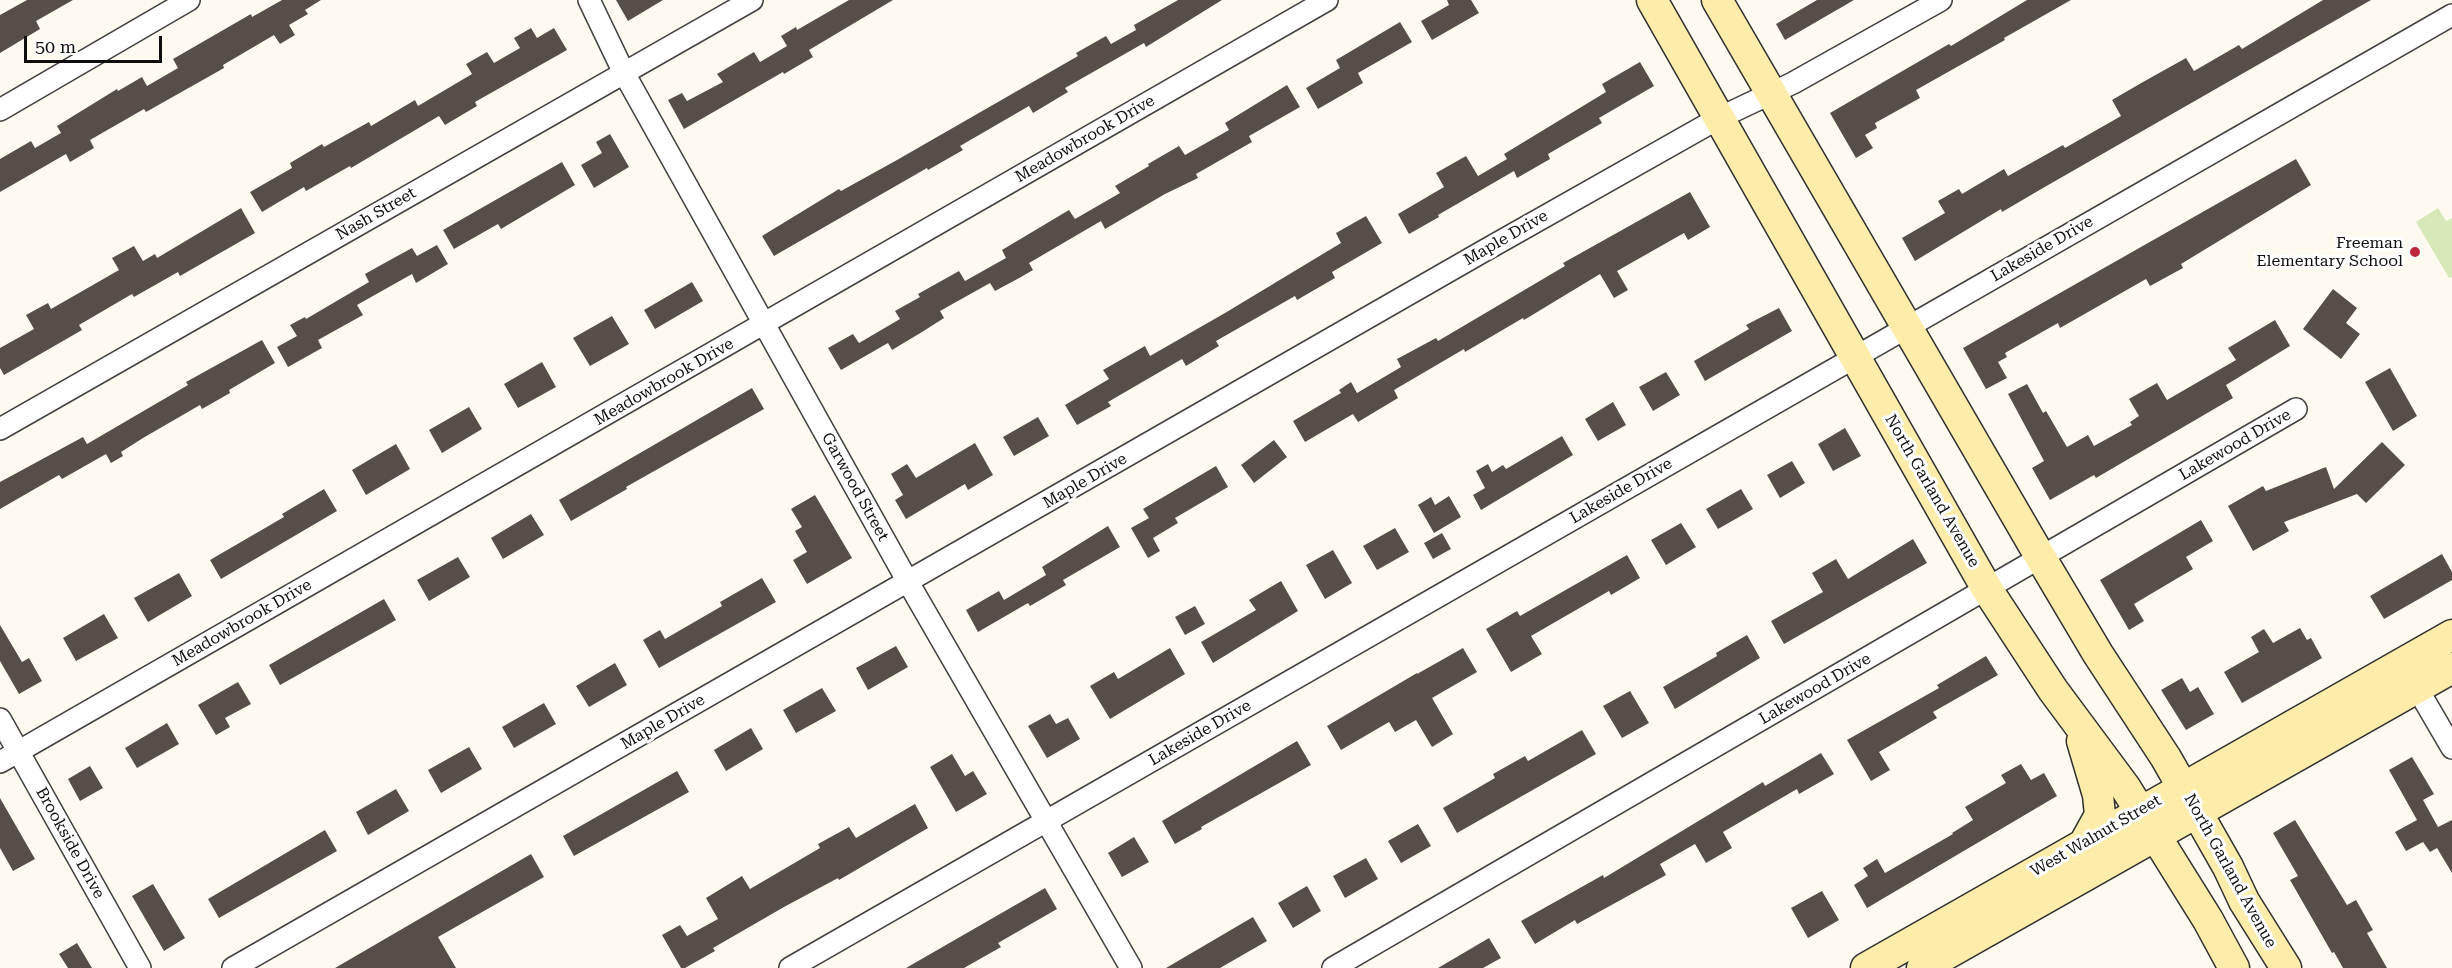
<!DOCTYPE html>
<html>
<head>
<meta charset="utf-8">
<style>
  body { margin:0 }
  #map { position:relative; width:2452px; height:968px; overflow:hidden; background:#fffaef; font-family:"Roboto Serif",serif }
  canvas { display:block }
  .scale { position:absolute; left:24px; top:36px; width:138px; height:27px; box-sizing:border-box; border:3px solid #0e0e0e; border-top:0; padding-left:8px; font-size:18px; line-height:21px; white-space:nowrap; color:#0e0e0e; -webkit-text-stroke:4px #fff; paint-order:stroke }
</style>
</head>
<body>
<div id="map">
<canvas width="2452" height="968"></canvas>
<div class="scale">50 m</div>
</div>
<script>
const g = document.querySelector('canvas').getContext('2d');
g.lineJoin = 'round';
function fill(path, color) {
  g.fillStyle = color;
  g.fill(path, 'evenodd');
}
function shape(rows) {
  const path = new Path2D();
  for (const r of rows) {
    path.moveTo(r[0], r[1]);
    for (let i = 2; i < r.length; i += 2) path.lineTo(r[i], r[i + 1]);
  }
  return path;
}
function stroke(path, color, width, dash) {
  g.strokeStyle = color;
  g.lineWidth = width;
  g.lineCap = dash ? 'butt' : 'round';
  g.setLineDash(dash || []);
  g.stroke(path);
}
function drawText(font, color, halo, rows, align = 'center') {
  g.font = font + ' "Roboto Serif",serif';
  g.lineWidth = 6;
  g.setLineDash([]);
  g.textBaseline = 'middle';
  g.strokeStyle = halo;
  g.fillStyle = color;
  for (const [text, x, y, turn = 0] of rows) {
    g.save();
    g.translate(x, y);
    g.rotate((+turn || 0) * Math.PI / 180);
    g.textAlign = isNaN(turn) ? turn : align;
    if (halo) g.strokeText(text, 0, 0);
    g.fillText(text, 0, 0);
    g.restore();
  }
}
fill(shape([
  [2438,208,2446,221,2452,218,2452,277,2449,278,2416,222]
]), '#d7e9b9');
fill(shape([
  [27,0,73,0,36,21,40,29,0,53,0,15],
  [282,0,321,0,305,10,308,14,289,25,295,35,280,44,274,35,223,65,224,68,201,81,146,112,144,109,90,140,94,148,70,162,66,154,0,192,0,159,31,141,35,148,61,133,57,126,117,89,118,91,142,77,147,86,178,68,173,59,251,14,252,17],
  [616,0,663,0,628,21],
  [849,0,893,0,809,50,813,57,784,74,783,72,684,129,668,100,682,93,687,101,723,82,717,74,754,52,760,62,787,46,781,36,796,27,797,30],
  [1178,0,1222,0,1146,47,1144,43,1065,88,1068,92,1033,113,1029,106,960,146,963,150,928,170,927,168,774,256,762,236,839,189,841,191,897,160,1078,56,1076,53,1106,36,1111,44,1136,30,1134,25],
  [1447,0,1471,0,1479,13,1432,40,1421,21,1449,5],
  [1817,0,1854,0,1785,40,1776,24],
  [2027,0,2071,0,2004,38,2005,40,1916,90,1920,98,1875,123,1877,128,1865,135,1873,148,1856,158,1830,113,1949,44,1951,46],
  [2323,0,2371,0,2043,188,2002,212,2001,209,1915,261,1902,238,1945,213,1938,201,1959,189,1962,194,2004,169,2008,176,2063,145,2065,148,2121,116,2112,100,2143,82,2186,58,2194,71,2239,45,2242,49],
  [1400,22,1412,42,1358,73,1363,83,1318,109,1306,88,1340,68,1336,60],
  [531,28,537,38,554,28,567,50,475,102,477,106,445,125,439,116,351,168,350,166,306,191,304,187,262,212,250,192,292,168,290,163,322,144,324,147,369,122,371,126,415,100,418,106,472,74,466,64,487,52,494,63,520,48,514,38],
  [1640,62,1654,86,1599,118,1602,123,1548,154,1550,159,1517,178,1514,171,1438,215,1439,217,1409,234,1398,214,1444,187,1436,173,1466,156,1478,176,1507,159,1504,154,1606,92,1602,84],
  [1287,85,1300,107,1249,136,1252,142,1196,174,1198,178,1165,194,1105,229,1101,221,1029,263,1033,270,1021,277,995,291,990,283,940,311,944,318,922,332,892,350,888,343,841,370,828,348,853,334,859,343,900,319,895,311,920,297,918,294,959,271,965,281,1006,258,1002,250,1069,210,1075,219,1120,193,1115,186,1149,166,1148,164,1179,146,1185,155,1229,130,1225,123],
  [610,134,629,167,594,188,581,165,602,153,596,142],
  [2296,159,2311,185,2181,264,2183,268,2150,286,2146,279,2060,328,2058,323,2005,353,2007,357,1998,362,2007,378,1986,389,1963,348],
  [562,162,575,185,501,229,498,224,454,249,443,230],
  [1690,192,1710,227,1688,240,1684,233,1617,271,1628,290,1614,298,1600,274,1524,320,1523,318,1465,352,1464,349,1394,390,1398,398,1358,422,1353,414,1305,442,1293,421,1341,393,1339,390,1351,382,1357,393,1401,367,1397,359,1436,338,1438,341,1565,266,1563,263],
  [241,208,255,233,180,276,178,272,134,297,132,294,79,325,82,330,4,375,0,368,0,348,34,329,26,315,48,303,51,309,119,270,112,258,134,246,143,261,155,254,157,258],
  [1366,216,1382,243,1332,272,1335,278,1297,300,1295,296,1216,341,1219,346,1186,366,1182,359,1108,402,1111,406,1077,425,1065,405,1109,379,1103,370,1145,346,1150,356,1225,313,1341,243,1336,233],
  [437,245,448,264,416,283,412,274,357,305,363,315,318,340,322,348,288,367,277,347,297,336,290,325,305,317,306,319,369,282,365,274,390,260,412,248,417,256],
  [692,282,703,301,655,329,644,310],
  [2333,289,2357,308,2346,323,2360,334,2341,359,2303,329],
  [1779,308,1792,331,1705,381,1694,361,1749,329,1746,325],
  [612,316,629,344,590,366,573,338],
  [2275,320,2290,346,2226,385,2233,398,2096,478,2094,475,2050,500,2032,468,2044,461,2008,394,2027,384,2043,413,2046,411,2067,447,2088,435,2094,446,2132,425,2130,422,2139,416,2129,399,2157,383,2167,400,2236,360,2228,348],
  [262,340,275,363,229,390,230,393,202,409,200,405,143,438,121,452,123,456,111,463,106,454,62,479,59,475,0,509,0,482,83,437,87,444,188,385,186,382],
  [542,362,556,387,518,408,504,384],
  [2390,368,2417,416,2393,431,2365,382],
  [1666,372,1680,395,1653,411,1639,387],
  [752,388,764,409,626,487,627,489,571,521,559,500],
  [1613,402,1626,425,1598,441,1585,419],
  [469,407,482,429,442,453,429,430],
  [1038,417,1049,436,1014,456,1003,437],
  [1845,428,1861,456,1833,471,1818,444],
  [1562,436,1573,455,1481,510,1473,495,1485,488,1476,471,1488,464,1492,472,1503,465,1506,469],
  [1274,440,1287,457,1254,483,1241,465],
  [2382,442,2405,465,2366,503,2357,494,2284,522,2289,531,2253,551,2228,506,2263,486,2266,491,2326,467,2334,489],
  [975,443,993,475,968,490,965,484,906,519,895,500,903,495,891,474,907,464,916,478],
  [396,444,410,469,366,495,352,470],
  [1792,461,1805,483,1780,498,1767,475],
  [1216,466,1228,487,1175,518,1178,523,1153,538,1160,551,1148,558,1131,528,1149,518,1143,509],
  [324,489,337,511,221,579,210,560,284,517,282,514],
  [1741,489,1753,509,1718,529,1706,509],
  [815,495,852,558,807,584,793,560,807,552,795,531,802,527,791,509],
  [1449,496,1461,517,1434,533,1418,505,1431,497,1435,505],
  [531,514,544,535,503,559,491,538],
  [2201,520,2213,541,2186,557,2193,569,2134,604,2144,621,2129,630,2100,580],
  [1681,523,1696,547,1666,565,1651,540],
  [1108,526,1120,547,1063,580,1066,585,1030,606,1028,603,978,632,966,610,999,591,1004,600,1046,575,1042,567],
  [1395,528,1409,552,1377,570,1363,546],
  [1442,533,1451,549,1433,559,1424,543],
  [1913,539,1927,563,1784,644,1771,621,1823,592,1812,573,1836,559,1848,579],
  [1333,550,1352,583,1325,599,1306,565],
  [2442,554,2452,572,2452,580,2384,619,2370,596],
  [1627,555,1640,578,1611,595,1609,591,1531,636,1542,654,1511,672,1486,629,1517,611,1520,616],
  [458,557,470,577,429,601,417,580],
  [179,573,192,596,148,622,134,598],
  [762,578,776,602,659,668,643,640,660,630,665,639,722,606,720,602],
  [1281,581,1298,611,1213,663,1201,642,1256,610,1249,600],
  [384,599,396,620,280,685,269,665],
  [1195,606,1205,624,1185,635,1175,617],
  [104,614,118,638,76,661,63,638],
  [0,625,22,662,29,658,42,681,19,694,0,661],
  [2300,628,2307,640,2311,638,2322,658,2242,703,2224,672,2259,652,2251,637,2264,629,2273,643],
  [1747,635,1760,658,1675,709,1663,687,1717,656,1716,653],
  [896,646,908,667,868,690,856,668],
  [1170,648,1185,674,1110,719,1090,686,1114,672,1118,679],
  [1463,648,1477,672,1432,698,1453,734,1432,747,1416,720,1395,732,1389,722,1341,750,1327,726,1417,673,1417,674],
  [1986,656,1998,675,1933,712,1937,718,1879,752,1890,770,1871,781,1847,740,1939,688,1937,685],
  [615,663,627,685,589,707,576,686],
  [2182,678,2190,692,2198,687,2214,714,2186,730,2161,690],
  [238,682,251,704,225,718,230,727,216,735,198,705],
  [822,688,836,711,796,733,783,710],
  [1630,691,1649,723,1622,738,1603,706],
  [544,703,556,724,514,748,502,727],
  [1050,714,1056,724,1068,718,1080,739,1047,758,1028,726],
  [167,723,179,744,137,768,125,748],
  [751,728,763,749,726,771,714,750],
  [1582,730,1596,754,1457,833,1443,808,1495,778,1493,774,1525,756,1528,761],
  [1297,741,1311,765,1201,827,1202,829,1175,844,1162,821],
  [469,747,482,769,441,793,428,770],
  [1821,753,1834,774,1799,794,1797,789,1723,832,1732,848,1706,863,1695,844,1660,864,1666,875,1577,924,1575,920,1535,944,1521,921,1603,875,1604,878,1763,782,1765,786],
  [952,754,965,776,973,771,987,794,956,812,930,767],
  [2412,757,2434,794,2423,800,2438,827,2452,820,2452,873,2437,848,2430,852,2423,842,2406,851,2395,832,2417,820,2389,770],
  [2021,764,2031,780,2044,773,2057,796,1867,908,1854,885,1868,876,1863,868,1877,859,1885,873,1953,834,1952,833,1973,820,1965,807,2006,783,2001,775],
  [90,766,103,788,80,801,68,779],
  [677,771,689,792,574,856,563,836],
  [396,789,409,811,368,835,356,812],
  [0,798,35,859,13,871,0,848],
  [915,804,928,828,839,880,838,878,784,907,713,948,715,951,685,968,681,968,662,935,680,925,687,936,718,919,706,898,742,876,750,889,820,848,818,844,849,827,856,838],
  [2295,820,2347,905,2356,900,2373,930,2367,933,2387,968,2343,968,2334,952,2332,953,2290,880,2298,876,2273,833],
  [1418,824,1431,846,1401,863,1388,841],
  [325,830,337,851,219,918,208,899],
  [1134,837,1149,862,1122,877,1108,853],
  [531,854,544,877,438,937,456,968,335,968],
  [1366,858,1378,879,1345,898,1333,876],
  [153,884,185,938,164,951,132,896],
  [1307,886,1321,911,1293,928,1278,903],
  [1045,888,1057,909,998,943,1001,947,964,968,906,968],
  [1822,891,1839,920,1808,938,1791,908],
  [1253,917,1267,941,1220,968,1166,968],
  [1489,938,1501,958,1483,968,1438,968],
  [77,943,92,968,68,968,59,954]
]), '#574e4a');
const minor = shape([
  [589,0,624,73,908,582,1131,968],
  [0,110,189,0],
  [0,429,752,0],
  [2410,676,2452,748],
  [0,719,140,968],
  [0,762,1327,0],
  [233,968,1489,248,1719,118,1793,83,1941,0],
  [790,968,2452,15],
  [1333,968,2296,409]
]);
const secondary = shape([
  [1652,0,1987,589,2053,690,2125,787,2208,920,2234,968],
  [1717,0,2041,558,2098,654,2166,758,2228,867,2244,901,2286,968],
  [2082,741,2098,795,2100,815,2084,844],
  [1866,968,2452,635],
  [1922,968,2452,668]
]);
stroke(minor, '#414141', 24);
stroke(secondary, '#303030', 33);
stroke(minor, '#fff', 21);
stroke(secondary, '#feecab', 30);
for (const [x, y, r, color] of [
  [2415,252,6,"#bd273e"]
]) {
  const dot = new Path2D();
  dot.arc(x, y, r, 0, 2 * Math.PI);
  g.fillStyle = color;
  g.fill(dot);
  stroke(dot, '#fff', 2);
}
drawText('16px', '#0e0e0e', '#fff', [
  ["Meadowbrook Drive",1085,139,-30],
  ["Nash Street",376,214,-30],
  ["Maple Drive",1506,238,-30],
  ["Lakeside Drive",2042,249,-30],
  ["Meadowbrook Drive",664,382,-30],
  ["Lakewood Drive",2235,445,-30],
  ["Maple Drive",1085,481,-30],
  ["Garwood Street",855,487,61],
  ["Lakeside Drive",1621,491,-30],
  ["North Garland Avenue",1932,491,60],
  ["Meadowbrook Drive",242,623,-30],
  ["Lakewood Drive",1815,689,-30],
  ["Maple Drive",663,722,-30],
  ["Lakeside Drive",1200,733,-30],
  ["West Walnut Street",2096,836,-30],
  ["Brookside Drive",70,843,61],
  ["North Garland Avenue",2230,871,61]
]);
drawText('16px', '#0e0e0e', '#fff', [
  ["Freeman",2403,243],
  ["Elementary School",2403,261]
], 'right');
</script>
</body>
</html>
